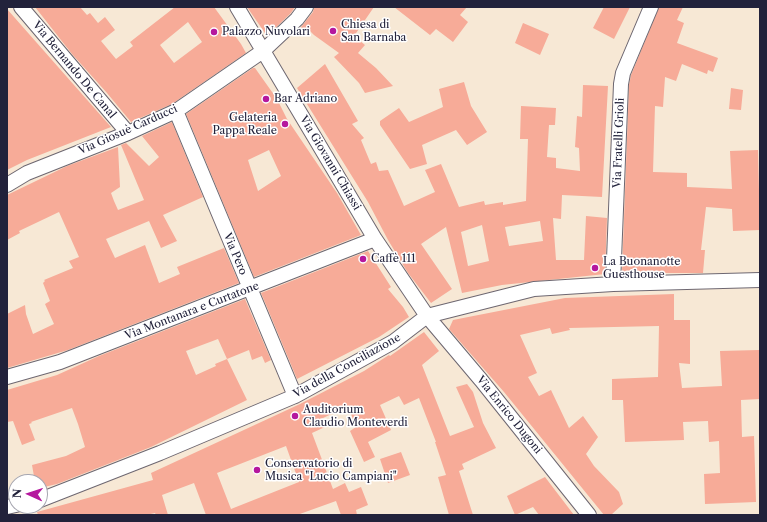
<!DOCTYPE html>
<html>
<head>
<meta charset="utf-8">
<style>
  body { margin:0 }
  #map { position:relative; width:767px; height:522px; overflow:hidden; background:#f7e8d5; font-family:"Libre Caslon Text",serif }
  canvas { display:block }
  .frame { position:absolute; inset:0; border:8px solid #22223b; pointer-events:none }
  .north { position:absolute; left:8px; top:474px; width:40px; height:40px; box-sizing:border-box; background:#fff; border:1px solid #a7a7b1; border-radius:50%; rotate:273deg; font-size:11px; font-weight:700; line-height:16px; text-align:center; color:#22223b }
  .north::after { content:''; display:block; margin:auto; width:14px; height:18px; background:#b5179e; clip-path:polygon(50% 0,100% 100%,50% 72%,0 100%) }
</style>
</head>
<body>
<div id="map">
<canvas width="767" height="522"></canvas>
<div class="frame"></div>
<div class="north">N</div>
</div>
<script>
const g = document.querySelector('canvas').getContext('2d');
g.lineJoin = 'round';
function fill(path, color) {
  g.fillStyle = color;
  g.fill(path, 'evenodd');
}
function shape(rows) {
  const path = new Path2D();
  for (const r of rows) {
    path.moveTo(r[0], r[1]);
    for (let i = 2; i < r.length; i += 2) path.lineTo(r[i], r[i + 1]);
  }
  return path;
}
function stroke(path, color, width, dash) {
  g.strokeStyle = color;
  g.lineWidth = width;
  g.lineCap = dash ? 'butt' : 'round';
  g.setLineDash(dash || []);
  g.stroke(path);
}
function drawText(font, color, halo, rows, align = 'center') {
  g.font = font + ' "Libre Caslon Text",serif';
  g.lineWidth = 3;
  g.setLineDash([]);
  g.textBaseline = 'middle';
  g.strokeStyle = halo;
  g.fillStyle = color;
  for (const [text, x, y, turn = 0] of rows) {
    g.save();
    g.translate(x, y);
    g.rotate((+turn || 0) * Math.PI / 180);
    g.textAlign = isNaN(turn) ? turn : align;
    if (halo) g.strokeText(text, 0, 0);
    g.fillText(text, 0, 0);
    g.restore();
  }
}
fill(shape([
  [35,7,80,7,87,15,90,13,98,23,105,17,115,30,101,41,116,59,133,46,130,42,175,7,214,7,241,44,246,53,172,104,131,122,107,93,72,54],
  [188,22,202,42,174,63,160,45],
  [247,7,295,7,291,13,267,36],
  [314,7,374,7,354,36,365,45,358,53,376,68,393,86,365,93,359,83,334,57,339,53,314,35,309,30,307,31,301,27,313,12],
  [394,7,467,7,460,15,468,22,453,42,436,29,430,35],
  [604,7,630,7,614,39,593,28],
  [659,7,683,7,677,20,684,23,677,43,718,58,713,72,708,70,707,74,682,64,676,81,665,77,663,107,655,106,653,172,687,173,687,187,732,189,730,151,758,150,760,230,733,231,732,209,706,207,701,250,705,250,703,273,636,273,636,271,622,272,629,85,631,75],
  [7,9,111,127,27,160,7,170],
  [523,23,549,34,540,55,515,43],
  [325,64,358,121,352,124,364,138,361,140,371,164,376,162,379,171,388,170,404,206,435,192,425,170,441,164,459,207,484,201,485,205,503,202,503,205,526,201,528,139,520,139,521,106,556,108,555,125,549,125,547,157,556,158,556,168,580,171,579,148,575,147,577,116,582,117,583,85,608,86,602,197,562,195,561,219,553,218,556,260,584,260,586,216,607,218,605,274,502,285,462,293,446,227,421,244,452,289,431,303,408,273,388,240,368,202,297,88],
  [540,221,543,241,509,246,505,227],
  [482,225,489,261,468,266,461,232],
  [253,68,255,68,277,99,287,119,337,193,361,235,254,277,186,114],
  [269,150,281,176,258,191,248,160],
  [464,82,471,106,487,132,467,145,456,130,422,145,427,164,410,169,380,125,380,121,399,108,409,122,443,107,439,89],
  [731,88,743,90,741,110,729,109],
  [172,122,203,197,163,215,177,241,161,248,149,221,106,239,115,258,145,245,159,283,180,274,177,267,224,248,239,283,68,350,7,368,7,314,25,305,26,314,33,334,54,324,45,304,50,301,43,283,45,281,44,280,73,268,69,261,79,257,59,212,19,231,20,233,7,240,7,195,67,166,118,147,120,187,111,193,114,201,118,210,144,200,121,145,126,143,149,166,159,157,142,136],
  [368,251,391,287,388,289,403,307,409,317,379,337,297,379,261,293],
  [674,294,674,320,690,320,690,364,679,363,682,388,722,386,720,351,759,350,760,399,741,400,742,437,754,436,756,502,705,504,704,474,720,473,719,441,709,442,708,421,683,422,684,440,625,442,623,400,612,400,612,379,658,377,659,326,569,328,570,330,552,334,550,328,520,335,537,373,528,377,539,396,551,390,569,428,583,416,598,437,586,454,594,466,619,492,623,504,611,515,604,515,504,392,449,329,453,320,565,298],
  [245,299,271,360,265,363,262,356,252,360,249,350,227,359,247,400,151,447,57,484,40,488,40,482,35,482,32,465,66,456,85,447,78,424,72,408,31,422,32,423,29,424,35,440,22,445,13,421,7,422,7,390,57,375,99,356],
  [218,339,227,359,215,364,216,366,196,375,186,351],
  [424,332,439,351,422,365,450,436,474,427,456,387,467,384,473,392,483,423,496,448,462,464,464,469,459,471,473,515,449,515,438,477,446,475,435,442,436,442,419,398,404,405,399,396,380,405,391,430,368,442,375,457,364,462,350,431,356,427,348,406,321,419,325,427,312,433,333,489,345,483,349,492,361,487,368,505,356,510,357,515,341,515,336,501,297,515,206,515,194,483,162,495,168,515,156,515,155,513,146,515,38,515,37,512,153,480,151,473,300,404,364,371,389,355,390,356],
  [286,446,299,482,231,509,217,473],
  [401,452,410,475,388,483,380,459],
  [545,477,574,515,539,515,533,507,515,515,507,496]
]), '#f7ab98');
const minor = shape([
  [21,7,128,133],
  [237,7,375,239,427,316,481,380,589,515],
  [176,111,295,396],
  [7,185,27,173,128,133,176,111,263,51,297,19,306,7],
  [613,284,621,84,623,73,651,7],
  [7,377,60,362,375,239],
  [40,500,160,453,295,396,393,342,427,316,534,289,613,284,760,280],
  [7,507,16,505]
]);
stroke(minor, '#6d6771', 16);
stroke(minor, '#fff', 14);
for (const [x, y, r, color] of [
  [333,31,4,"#b5179e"],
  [214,32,4,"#b5179e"],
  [266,99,4,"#b5179e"],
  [285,124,4,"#b5179e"],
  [363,259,4,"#b5179e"],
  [595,268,4,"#b5179e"],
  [295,416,4,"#b5179e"],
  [257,470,4,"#b5179e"]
]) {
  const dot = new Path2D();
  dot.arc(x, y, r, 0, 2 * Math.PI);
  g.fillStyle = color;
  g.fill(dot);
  stroke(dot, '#fff', 1.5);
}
drawText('11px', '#22223b', '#fff', [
  ["Chiesa di",341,25],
  ["San Barnaba",341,38],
  ["Palazzo Nuvolari",222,32],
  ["Bar Adriano",274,99],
  ["Gelateria",277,118,"right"],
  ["Pappa Reale",277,131,"right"],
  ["Caffè 111",371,259],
  ["La Buonanotte",603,262],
  ["Guesthouse",603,275],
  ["Auditorium",303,410],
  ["Claudio Monteverdi",303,423],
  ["Conservatorio di",265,464],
  ["Musica \"Lucio Campiani\"",265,477]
], 'left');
drawText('11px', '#22223b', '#fff', [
  ["Via Bernando De Canal",74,70,50],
  ["Via Giosuè Carducci",128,130,-24],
  ["Via Fratelli Grioli",619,143,-88],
  ["Via Giovanni Chiassi",330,163,59],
  ["Via Pero",235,254,67],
  ["Via Montanara e Curtatone",192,311,-21],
  ["Via della Conciliazione",347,366,-29],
  ["Via Enrico Dugoni",509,415,51]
]);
</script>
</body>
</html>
